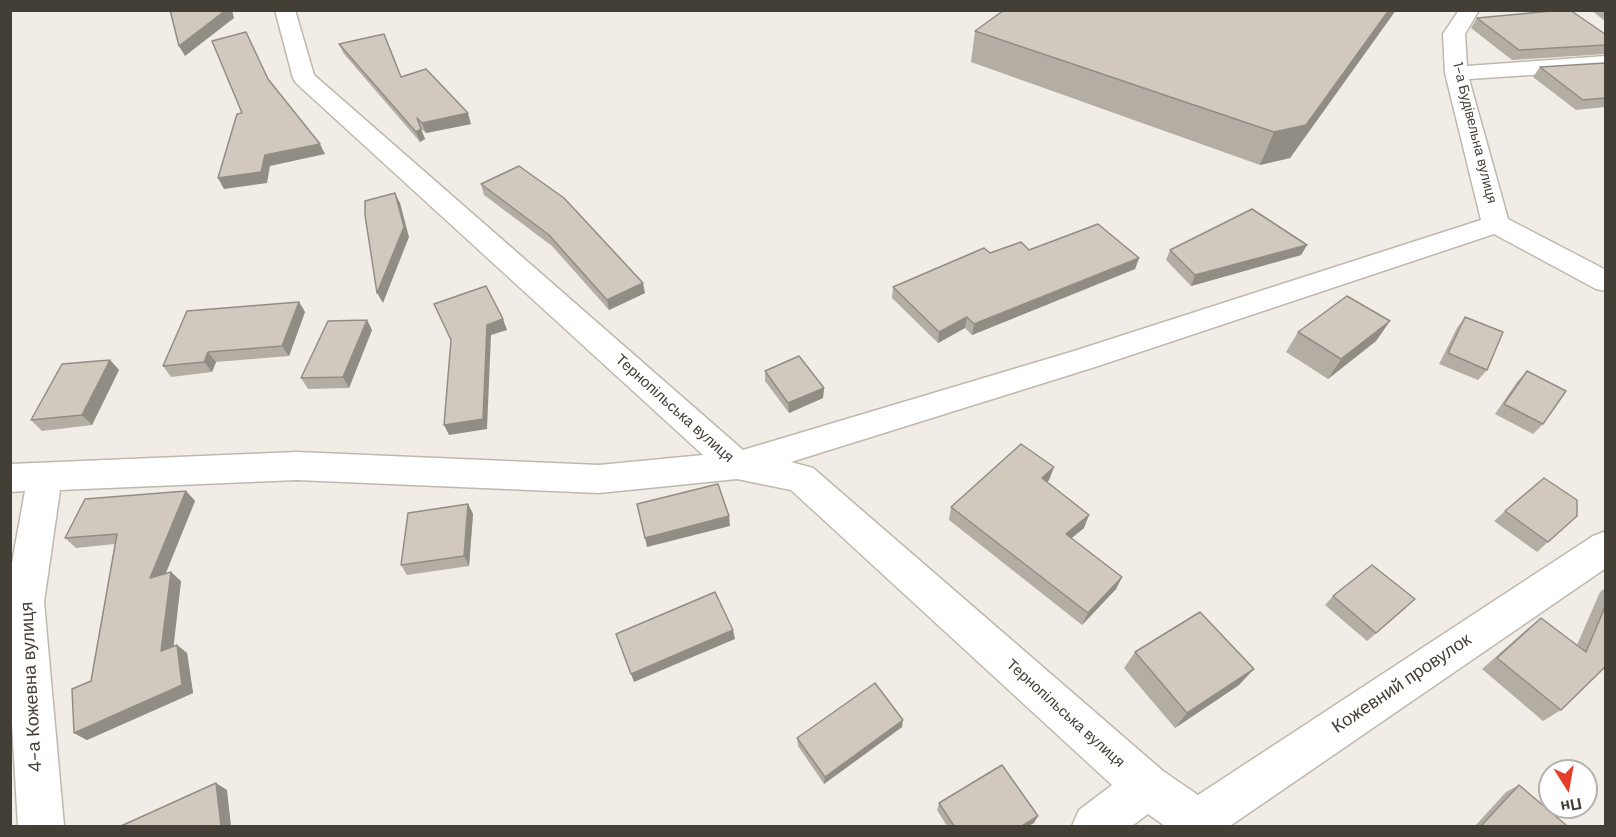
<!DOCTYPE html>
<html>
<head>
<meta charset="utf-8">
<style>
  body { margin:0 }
  #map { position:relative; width:1616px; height:837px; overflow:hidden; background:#f1ede6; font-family:"DM Sans",sans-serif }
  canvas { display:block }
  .frame { position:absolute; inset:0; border:12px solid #433e36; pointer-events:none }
  .north { position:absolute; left:1538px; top:759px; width:60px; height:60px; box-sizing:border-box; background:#fff; border:2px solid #b4b2af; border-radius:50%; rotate:169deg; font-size:16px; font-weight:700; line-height:24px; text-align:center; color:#433e36 }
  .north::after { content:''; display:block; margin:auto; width:21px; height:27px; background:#e3402b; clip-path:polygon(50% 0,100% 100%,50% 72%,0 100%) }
</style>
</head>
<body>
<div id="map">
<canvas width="1616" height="837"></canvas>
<div class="frame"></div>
<div class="north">Пн</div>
</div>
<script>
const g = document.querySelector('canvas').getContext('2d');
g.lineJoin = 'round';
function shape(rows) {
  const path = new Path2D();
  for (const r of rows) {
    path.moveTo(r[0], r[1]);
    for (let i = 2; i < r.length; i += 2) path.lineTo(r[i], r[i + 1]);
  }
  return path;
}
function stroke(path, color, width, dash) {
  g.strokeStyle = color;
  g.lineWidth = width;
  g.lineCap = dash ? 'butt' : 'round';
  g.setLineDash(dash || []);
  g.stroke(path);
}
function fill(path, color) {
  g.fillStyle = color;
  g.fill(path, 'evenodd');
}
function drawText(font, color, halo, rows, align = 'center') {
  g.font = font + ' "DM Sans",sans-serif';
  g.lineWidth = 4.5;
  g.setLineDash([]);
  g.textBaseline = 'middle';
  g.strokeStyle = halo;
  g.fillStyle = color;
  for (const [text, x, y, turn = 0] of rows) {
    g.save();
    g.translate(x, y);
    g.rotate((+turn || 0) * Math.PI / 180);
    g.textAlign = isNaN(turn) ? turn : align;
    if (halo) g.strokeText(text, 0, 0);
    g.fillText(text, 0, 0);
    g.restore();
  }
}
const minor = shape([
  [275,10,295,10,314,75,743,450,1074,351,1481,220,1445,73,1443,34,1459,10,1479,10,1465,34,1467,66,1606,56,1606,70,1469,79,1508,219,1606,270,1606,291,1596,289,1494,234,1095,367,791,462,813,468,1163,771,1198,795,1593,536,1606,531,1606,568,1230,826,1165,826,1148,814,1132,826,1072,826,1079,810,1112,785,791,490,737,479,599,493,297,480,60,490,44,602,64,826,18,826,10,689,10,574,25,491,10,492,10,464,297,452,599,465,703,455,296,83,293,78,275,10]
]);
stroke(minor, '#bfb8ad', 3);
fill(minor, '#fff');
fill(shape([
  [1004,10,1396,10,1290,158,1260,165,971,62,975,31],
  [1591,10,1605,10,1605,21],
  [1477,18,1605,34,1605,54,1512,60,1471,28],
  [339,44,401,77,471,124,426,133,421,129,425,139,420,142,344,54],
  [1605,63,1605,107,1576,110,1533,77,1540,67],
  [481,184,645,293,609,310,552,246,484,195],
  [1307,245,1301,255,1191,286,1166,260,1170,250],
  [1029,250,1139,258,1135,269,972,335,965,328,938,343,892,298,893,287,990,253],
  [299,302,305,312,289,356,216,362,212,372,171,377,163,366],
  [1465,317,1487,370,1478,380,1439,364,1457,328],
  [367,320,372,330,349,388,308,389,301,378],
  [1390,321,1376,341,1328,379,1286,352,1298,332],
  [110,360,119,370,92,425,42,431,31,420],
  [765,371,824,388,823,398,789,413,765,381],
  [1527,371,1543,424,1533,434,1495,414,1517,382],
  [1054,467,1049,480,1047,482,1084,528,1071,538,1122,577,1116,589,1082,625,949,520,951,507],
  [186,491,195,501,166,573,181,581,173,646,177,645,187,653,193,693,87,740,74,733,91,681,115,544,76,548,65,538],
  [468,504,473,514,469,566,407,575,401,565],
  [1505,511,1548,542,1537,552,1494,521],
  [1605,588,1605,667,1561,710,1543,721,1482,669,1526,630,1541,618,1577,645,1600,592],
  [1333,596,1406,608,1367,641,1325,605],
  [1135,652,1239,685,1175,728,1124,668],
  [902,727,824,784,798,746,797,738],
  [1519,785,1564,826,1475,826,1506,792],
  [939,803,1034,823,1028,826,947,826,937,810]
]), '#b4ada3');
fill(shape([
  [226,10,232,10,234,18,185,56,179,46],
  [1389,10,1396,10,1290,158,1260,165,1274,132],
  [468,113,471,124,426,133,422,123],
  [421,129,425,139,420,142,416,132],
  [320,144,325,154,270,166,267,183,224,189,218,178,265,155],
  [395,193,400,203,409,237,383,303,377,293],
  [1307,245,1301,255,1191,286,1195,275],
  [1139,258,1135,269,972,335,974,324],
  [643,283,645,293,609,310,607,300],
  [299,302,305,312,289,356,282,346],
  [967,317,965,328,938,343,939,332],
  [503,319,507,330,491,335,487,429,449,435,444,425,487,325],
  [367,320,372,330,349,388,343,377],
  [1390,321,1376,341,1328,379,1341,359],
  [208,352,216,362,212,372,204,362],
  [110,360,119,370,92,425,82,415],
  [824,388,823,398,789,413,788,403],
  [1054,467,1049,480,1038,491,1042,478],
  [186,491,195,501,160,587,150,578],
  [468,504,473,514,469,566,464,556],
  [1089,515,1084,528,1061,547,1066,534],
  [729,516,730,526,647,547,645,538],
  [171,572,181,581,172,660,161,651],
  [1122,577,1116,589,1082,625,1088,613],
  [733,630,735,639,634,682,631,674],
  [177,645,187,653,193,693,87,740,74,733],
  [1254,669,1239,685,1175,728,1187,713],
  [903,720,902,727,824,784,825,777],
  [216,783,227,790,231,826,221,826],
  [1038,816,1034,823,1028,826,1022,826]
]), '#928d84');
const building = shape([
  [170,10,226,10,179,46,170,10],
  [1004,10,1389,10,1306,125,1274,132,975,31,1004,10],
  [1562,10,1570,10,1605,34,1605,45,1519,50,1477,18,1562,10],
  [246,32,268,79,320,144,265,155,261,172,218,178,237,114,242,113,212,41,246,32],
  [384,34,401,77,426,69,468,113,422,123,417,118,421,129,416,132,339,44,384,34],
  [1605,63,1605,98,1583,100,1540,67,1605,63],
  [519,166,564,198,643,283,607,300,549,235,481,184,519,166],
  [395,193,404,227,377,293,365,215,365,201,395,193],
  [1252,209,1307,245,1195,275,1170,250,1252,209],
  [1098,224,1139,258,974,324,967,317,939,332,893,287,984,248,990,253,1021,242,1029,250,1098,224],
  [486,286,503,319,487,325,483,419,444,425,451,340,434,304,486,286],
  [1347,296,1390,321,1341,359,1298,332,1347,296],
  [299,302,282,346,208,352,204,362,163,366,187,311,299,302],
  [1465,317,1503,332,1487,370,1448,353,1465,317],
  [367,320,343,377,301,378,328,321,367,320],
  [799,356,824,388,788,403,765,371,799,356],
  [110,360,82,415,31,420,62,364,110,360],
  [1527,371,1566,391,1543,424,1504,404,1527,371],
  [1021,444,1054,467,1042,478,1089,515,1066,534,1122,577,1088,613,951,507,1021,444],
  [1544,478,1577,500,1577,516,1548,542,1505,511,1544,478],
  [718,484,729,516,645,538,637,504,718,484],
  [186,491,150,578,171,572,161,651,177,645,182,685,74,733,72,689,91,681,117,534,65,538,85,499,186,491],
  [468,504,464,556,401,565,408,513,468,504],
  [1372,565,1415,599,1376,633,1333,596,1372,565],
  [715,592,733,630,631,674,616,634,715,592],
  [1605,607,1605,667,1561,710,1497,658,1541,618,1586,652,1605,607],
  [1200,612,1254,669,1187,713,1135,652,1200,612],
  [875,683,903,720,825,777,797,738,875,683],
  [1002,765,1038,816,1022,826,954,826,939,803,1002,765],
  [216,783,221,826,121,826,216,783],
  [1519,785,1566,825,1564,826,1481,826,1519,785]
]);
fill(building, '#d1c9bd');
stroke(building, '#928d84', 1.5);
drawText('14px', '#433e36', '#fff', [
  ["1-а Будівельна вулиця",1474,133,76]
]);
drawText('15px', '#433e36', '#fff', [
  ["Тернопільська вулиця",674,409,42],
  ["Тернопільська вулиця",1065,714,42]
]);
drawText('18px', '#433e36', '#fff', [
  ["Кожевний провулок",1402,684,-34],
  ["4-а Кожевна вулиця",32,687,-93]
]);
</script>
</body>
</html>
